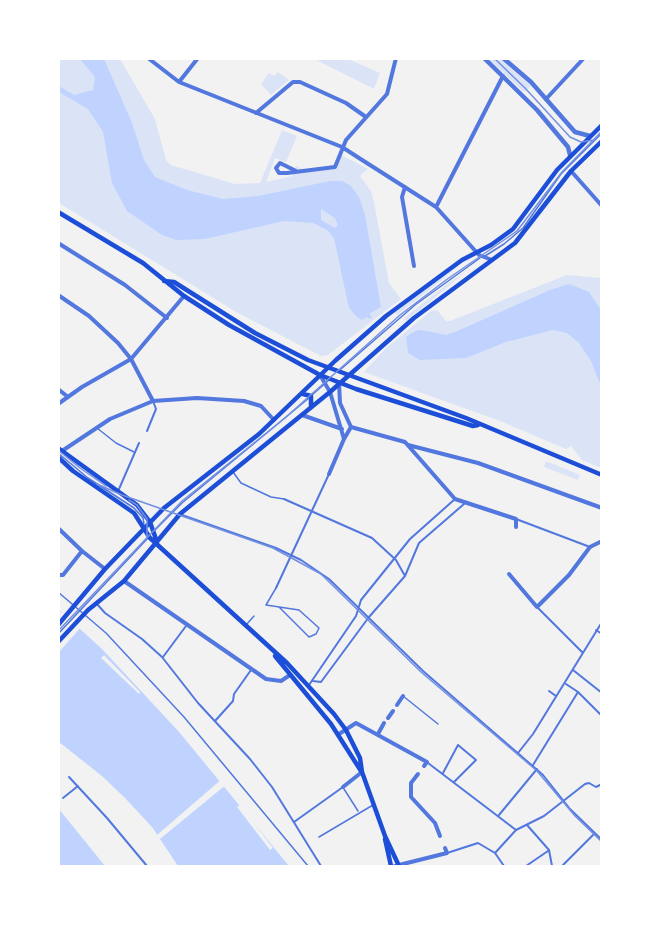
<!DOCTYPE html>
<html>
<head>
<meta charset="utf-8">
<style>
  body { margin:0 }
  #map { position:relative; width:660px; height:925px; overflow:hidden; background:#f2f2f2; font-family:"Varela Round",sans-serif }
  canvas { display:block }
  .frame { position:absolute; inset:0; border:60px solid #fff; pointer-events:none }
</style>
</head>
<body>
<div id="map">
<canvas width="660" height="925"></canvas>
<div class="frame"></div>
</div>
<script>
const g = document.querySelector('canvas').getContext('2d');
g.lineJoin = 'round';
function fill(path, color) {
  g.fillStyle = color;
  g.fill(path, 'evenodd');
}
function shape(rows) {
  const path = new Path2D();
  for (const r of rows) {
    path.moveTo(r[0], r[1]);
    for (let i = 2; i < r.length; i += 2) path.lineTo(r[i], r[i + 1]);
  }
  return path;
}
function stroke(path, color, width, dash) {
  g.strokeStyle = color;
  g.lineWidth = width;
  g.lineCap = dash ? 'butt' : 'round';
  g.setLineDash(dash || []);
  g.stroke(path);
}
fill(shape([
  [58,59,120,59,155,119,166,160,171,165,235,184,260,183,282,130,297,136,286,162,275,158,266,182,292,176,296,166,305,170,336,166,341,155,368,169,360,176,371,191,374,202,389,283,401,299,328,355,321,356,238,313,59,203],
  [314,59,348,59,380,73,374,89],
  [488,59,500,59,531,86,524,92],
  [278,72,289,80,271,95,261,84,269,73,274,76],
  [462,264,397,315,395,313,429,287],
  [467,271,406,321,404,318,450,282],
  [567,275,601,278,601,468,582,460,571,446,566,449,500,421,364,372,386,348,431,311,437,310,446,321,450,321],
  [546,461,580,475,578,480,544,467]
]), '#dbe4f7');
fill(shape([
  [80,59,104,59,132,123,144,160,155,177,187,190,223,199,258,196,330,181,342,181,351,186,359,197,365,215,381,307,369,314,372,317,370,319,367,317,362,320,357,317,349,308,334,238,327,230,313,223,284,221,205,239,176,240,162,235,127,211,112,183,103,132,88,109,59,92,59,86,74,95,93,90,95,77],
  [321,209,335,218,338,225,335,228,321,220],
  [569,284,589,292,601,310,601,386,591,361,579,343,567,333,553,330,506,342,466,358,420,360,408,353,406,337,415,331,421,330,446,335,455,332,550,290],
  [58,609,102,649,180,733,289,866,178,866,152,827,125,798,102,776,59,742],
  [58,808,84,840,105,866,59,866]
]), '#bfd3fe');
fill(shape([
  [63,609,82,626,59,652,59,614],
  [104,655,140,692,139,694,101,658],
  [223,778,227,784,160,839,157,835],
  [240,805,273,848,270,850,237,807]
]), '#f2f2f2');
stroke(shape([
  [485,256,504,244,523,228,561,174,602,133],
  [341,369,415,305,480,258],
  [312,395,329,380],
  [97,428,116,443,134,452],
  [58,453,88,478,134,508,143,518,144,524],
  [233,472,241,483,271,497,284,499],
  [155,530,182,503,309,398],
  [276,588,266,605,299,610,319,628,316,634,309,637,279,607],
  [58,592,106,633,184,717,308,866],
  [246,625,254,616],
  [58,634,148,538],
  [403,696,438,724],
  [344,789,358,811],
  [319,837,373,805]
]), '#5277de', 1.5);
stroke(shape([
  [147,431,156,409,153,401],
  [119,489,139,443],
  [284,499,372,538,396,560,405,576],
  [182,515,276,548,301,560,329,579,423,671,543,775,570,809,602,840],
  [516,519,590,547],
  [276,588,329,474],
  [97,604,105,613,142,639,162,657,198,703,250,759,272,787,321,866],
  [537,607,582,652],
  [596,630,602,634],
  [163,657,186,626],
  [573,670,602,693],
  [313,681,321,682,369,617,405,576,419,543,464,504],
  [309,685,356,616,361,600,410,539,455,499],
  [549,691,556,696],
  [578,692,602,716],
  [215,721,233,701,234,694,251,670],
  [518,753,533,734,602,622],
  [428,763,516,830],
  [533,765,578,692,566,684],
  [443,773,458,745,476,760,454,782],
  [69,777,107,818,147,866],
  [63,798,78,786],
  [499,815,537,769],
  [294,822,343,787],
  [527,825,549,850,552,866],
  [516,830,544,816,585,784,589,783,596,787,602,784],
  [447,853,478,843,495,853,504,866],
  [495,853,516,830],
  [526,866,548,851],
  [562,866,594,834]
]), '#5277de', 2);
stroke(shape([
  [148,58,179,82,342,147,359,158,436,207,479,255,492,260],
  [179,82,198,58],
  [546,99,584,58],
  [256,113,293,82,300,82,346,103,366,117],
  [296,171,280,163,276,168,279,173,287,173,335,167,346,140,387,94,396,58],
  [571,171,602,206],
  [405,187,402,197,414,266],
  [436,207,503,76],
  [58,243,125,285,167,318],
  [58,295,89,316,118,343,131,359,153,401],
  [320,375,330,392,344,439],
  [339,383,340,403,351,427],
  [58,389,68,397],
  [58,404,82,387,131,359,184,296],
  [302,415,342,429],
  [351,427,405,442,455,499,516,519,516,527],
  [408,445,478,463,602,508],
  [62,451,110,419,153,401,197,398,244,401,261,406,274,420],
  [329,474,344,439,351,427],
  [58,528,82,551,105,569],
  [509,574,537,607,569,575,590,547,602,541],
  [58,575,63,575,82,551],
  [124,581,266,679,281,681,290,675],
  [397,705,403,696],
  [388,718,393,711],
  [339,734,356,723,427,762,424,766],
  [378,734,384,723],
  [418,774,411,783,411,797,435,823,440,836],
  [343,787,362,772],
  [395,866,447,853,445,848]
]), '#5277de', 4);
stroke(shape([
  [484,58,537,110,568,147,570,155],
  [503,58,531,82,575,132,590,136]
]), '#5277de', 4.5);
stroke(shape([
  [58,212,143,263,184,296,229,325,320,375,356,389,473,426,478,425],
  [164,281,174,282,255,333,308,360,466,418,602,475],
  [303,394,311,396,311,407],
  [58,448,137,505,150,522,157,542],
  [58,457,73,471,134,513,150,538,287,663,334,714,346,730,360,758,362,772,385,836,399,866],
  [58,625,105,569,164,508,259,434,336,360,386,316,462,260,491,245,513,229,557,170,602,125],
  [58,642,88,610,124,581,180,514,330,392,414,318,515,243,571,171,602,141],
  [275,656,331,724,361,771],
  [385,839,391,866]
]), '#1d4ed8', 4.5);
stroke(shape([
  [494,58,525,88,570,137,581,142,594,140],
  [58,450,80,468,106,486],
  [97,484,122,495,273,548,321,574,421,672,537,771,575,816,602,842],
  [129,500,137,505,147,519,147,537],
  [58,631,182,501,285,418,400,315,446,280,517,231,562,172,602,131]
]), '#7290e2', 1.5);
</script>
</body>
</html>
